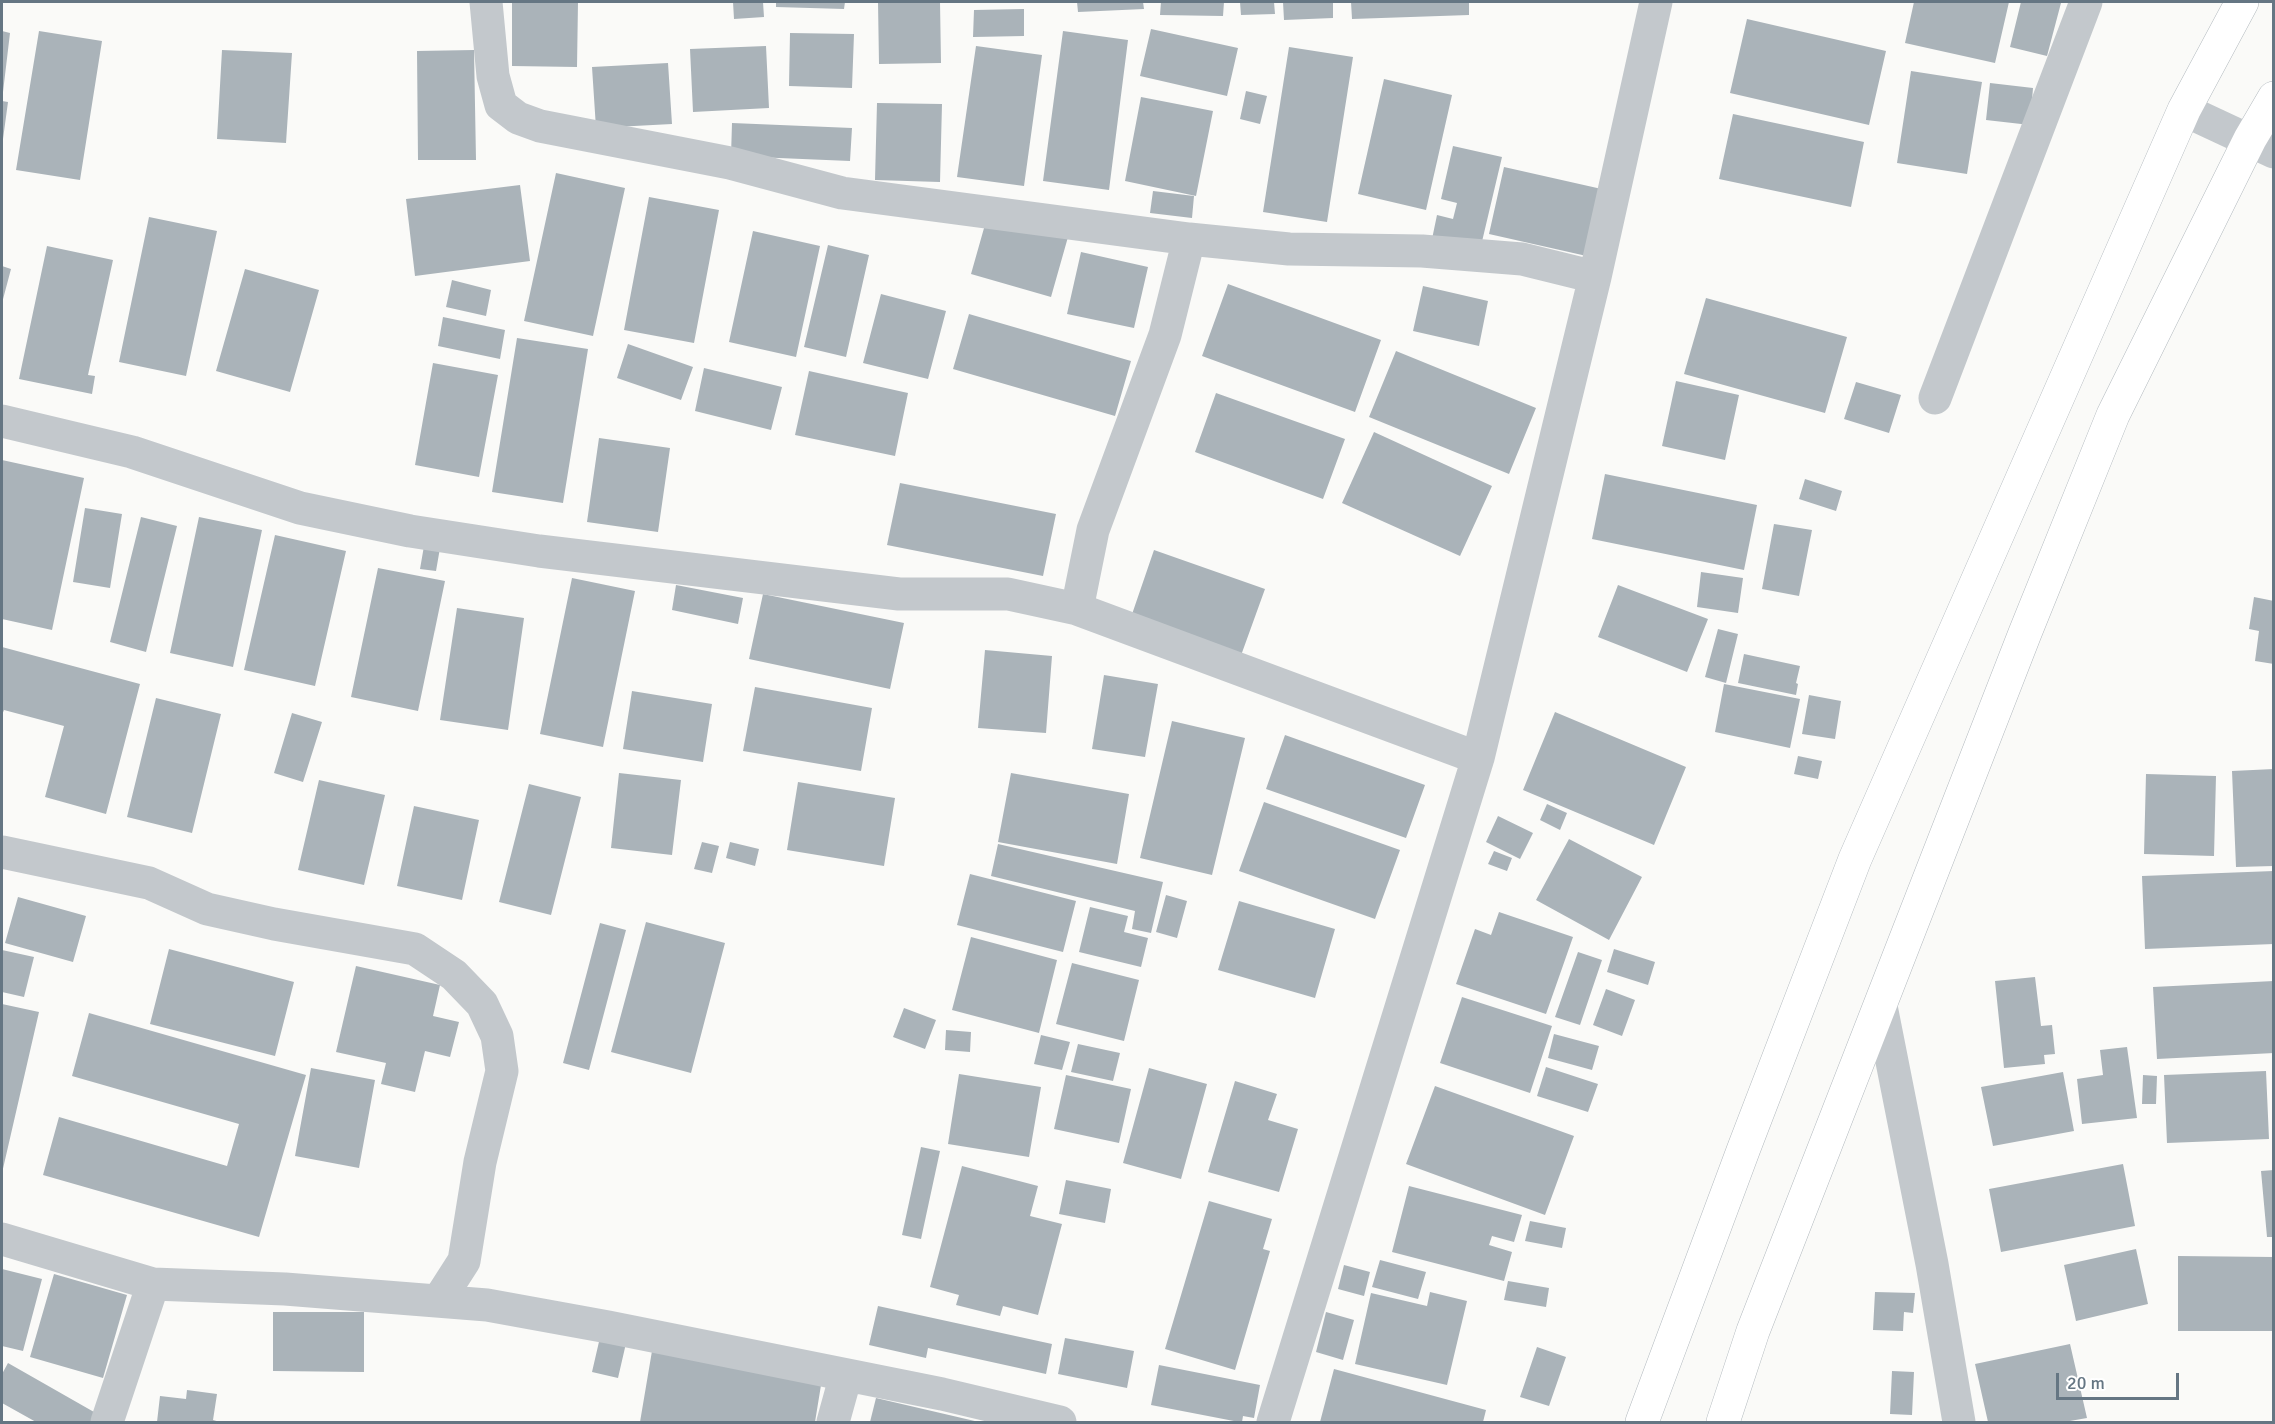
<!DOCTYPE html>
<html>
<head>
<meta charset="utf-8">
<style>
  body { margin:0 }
  #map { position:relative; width:2275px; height:1424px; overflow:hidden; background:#fafaf8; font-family:Signika,sans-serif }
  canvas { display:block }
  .frame { position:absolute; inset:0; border:3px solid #657683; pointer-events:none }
  .scale { position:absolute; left:2056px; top:1373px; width:123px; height:27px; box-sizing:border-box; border:3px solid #657683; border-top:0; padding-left:8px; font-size:18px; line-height:21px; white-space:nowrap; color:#657683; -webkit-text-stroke:4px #fff; paint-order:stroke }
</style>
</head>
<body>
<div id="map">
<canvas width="2275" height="1424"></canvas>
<div class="frame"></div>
<div class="scale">20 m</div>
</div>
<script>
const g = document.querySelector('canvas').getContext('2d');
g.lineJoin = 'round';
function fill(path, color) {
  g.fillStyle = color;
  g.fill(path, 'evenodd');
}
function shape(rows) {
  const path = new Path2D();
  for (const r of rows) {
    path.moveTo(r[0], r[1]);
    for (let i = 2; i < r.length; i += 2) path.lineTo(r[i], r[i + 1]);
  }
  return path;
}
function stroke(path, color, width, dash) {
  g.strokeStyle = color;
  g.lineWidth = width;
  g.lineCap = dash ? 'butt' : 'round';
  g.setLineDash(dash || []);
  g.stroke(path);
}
fill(shape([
  [512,2,578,2,577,67,512,66],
  [733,2,763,2,764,17,734,19],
  [776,2,845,2,844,9,776,7],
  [878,2,940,2,941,63,879,64],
  [1077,2,1143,2,1144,9,1078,12],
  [1161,2,1224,2,1223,16,1160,15],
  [1240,2,1274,2,1275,14,1241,15],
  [1283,2,1333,2,1333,18,1284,20],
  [1351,2,1469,2,1469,15,1352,19],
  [1914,2,2009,2,1995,63,1905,43],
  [2021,2,2061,3,2047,56,2010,47],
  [1024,9,1024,36,973,37,974,10],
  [1747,19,1886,51,1869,125,1730,93],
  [1151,29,1238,48,1227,96,1140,76],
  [2,31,10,33,3,92,2,92],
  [39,31,102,41,80,180,16,170],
  [1063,31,1128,40,1109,190,1043,181],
  [790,33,854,34,852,88,789,86],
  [766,46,769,108,693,112,690,49],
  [976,46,1042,55,1024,186,957,177],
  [1289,47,1353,57,1327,222,1263,212],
  [222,50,292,53,286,143,217,139],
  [474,50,476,160,418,160,417,51],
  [668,63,672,124,596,128,592,67],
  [1911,71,1982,82,1967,174,1897,163],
  [1384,79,1452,95,1426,210,1358,194],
  [1990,83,2033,88,2030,125,1986,120],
  [1246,91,1267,96,1260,124,1240,119],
  [1141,97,1213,111,1196,196,1125,181],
  [2,101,8,102,3,139,2,139],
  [877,103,942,104,940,182,875,180],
  [1733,114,1864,142,1851,207,1719,179],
  [732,123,852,128,850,161,731,156],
  [1453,146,1502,157,1480,250,1432,239,1437,215,1453,219,1457,203,1441,199],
  [1504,167,1606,190,1591,257,1489,234],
  [556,173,625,188,593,336,524,321],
  [520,185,530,261,415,276,406,199],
  [1153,191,1194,196,1192,218,1150,213],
  [649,197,719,210,694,343,624,330],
  [988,214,1068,237,1051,297,971,274],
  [149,217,217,231,186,376,119,362],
  [753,231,820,246,796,357,729,342],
  [828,245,869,255,846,357,804,347],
  [47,246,113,260,88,375,95,376,92,394,19,379],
  [1081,252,1148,267,1134,328,1067,314],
  [2,266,11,269,2,303],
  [245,269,319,290,290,392,216,371],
  [452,280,491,290,486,316,446,307],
  [1228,284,1381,340,1355,412,1202,356],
  [1423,286,1488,301,1479,346,1413,331],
  [881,294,946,311,928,379,863,363],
  [1706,298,1847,337,1825,413,1684,374],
  [969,314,1131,361,1115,416,953,369],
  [443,317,505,330,500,359,438,346],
  [517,338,588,349,563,503,492,492],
  [628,344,693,367,681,400,617,378],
  [1396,351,1536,408,1509,474,1369,417],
  [433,363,498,375,479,477,415,465],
  [704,368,782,387,771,430,695,411],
  [809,371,908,393,895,456,795,435],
  [1676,381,1739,395,1725,460,1662,446],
  [1856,382,1901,395,1889,433,1844,419],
  [1216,393,1345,439,1323,499,1195,452],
  [1374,432,1492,486,1460,556,1342,503],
  [599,438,670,448,658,532,587,522],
  [2,460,84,478,52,630,2,619],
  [1605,474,1757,505,1744,570,1592,539],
  [1805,479,1842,491,1836,511,1799,499],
  [900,483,1056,514,1043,576,887,545],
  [85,508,122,514,110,588,73,582],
  [141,517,177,526,146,652,110,642],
  [199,517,262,530,233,667,170,653],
  [1774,524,1812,530,1799,596,1762,589],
  [275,535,346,551,315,686,244,670],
  [424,546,440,548,436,571,420,569],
  [1154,550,1265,589,1239,661,1129,623],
  [378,568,445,581,418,711,351,697],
  [1701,572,1743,578,1738,613,1697,607],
  [572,578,635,591,603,747,540,734],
  [676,585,743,598,738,624,672,610],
  [1618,585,1708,619,1687,672,1598,637],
  [763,594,904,623,890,689,749,659],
  [2254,597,2274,601,2274,664,2255,661,2259,631,2249,629],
  [457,608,524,618,508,730,440,720],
  [1718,629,1738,634,1726,683,1705,677],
  [2,647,140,684,106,814,45,797,64,726,4,710,2,715],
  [985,650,1052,656,1046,733,978,728],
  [1744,654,1800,666,1796,683,1798,684,1796,695,1738,683],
  [1104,675,1158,684,1145,757,1092,749],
  [1724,684,1800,699,1790,748,1715,732],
  [755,687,872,708,861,771,743,751],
  [632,691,712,704,703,762,623,749],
  [1809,695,1841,701,1835,739,1802,734],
  [156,698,221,714,192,833,127,817],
  [1555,712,1686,767,1654,845,1523,790],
  [292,713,322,722,303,782,274,773],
  [1172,721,1245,738,1212,875,1140,858],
  [1285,735,1425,785,1406,838,1266,789],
  [1798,756,1822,761,1818,779,1794,774],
  [2274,769,2274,866,2236,867,2232,771],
  [619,773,681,780,672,855,611,848],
  [1011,773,1129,794,1117,864,998,842],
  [2146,774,2216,776,2214,856,2144,854],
  [319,780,385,795,364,885,298,870],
  [798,782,895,798,884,866,787,850],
  [529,784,581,797,551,915,499,902],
  [1264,802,1400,850,1375,919,1239,871],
  [1547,804,1567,813,1560,830,1540,820],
  [414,806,479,820,462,900,397,886],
  [1498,816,1533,833,1520,859,1486,842],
  [1569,839,1642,877,1609,940,1536,900],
  [702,842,719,846,712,873,694,869],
  [730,842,759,849,755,866,726,858],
  [998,844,1163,882,1151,933,1132,929,1135,911,991,876],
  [1494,851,1512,858,1507,871,1488,864],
  [2274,871,2274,944,2145,949,2142,876],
  [970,874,1076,901,1063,952,957,925],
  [1166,895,1187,901,1177,938,1156,932],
  [18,897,86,916,73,962,5,943],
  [1239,901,1335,929,1315,998,1218,970],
  [1090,907,1128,916,1124,932,1148,938,1141,967,1079,952],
  [1499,912,1573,937,1546,1014,1456,984,1475,929,1491,935],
  [646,922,725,943,691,1073,611,1052],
  [600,923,626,930,589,1070,563,1063],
  [971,937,1057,960,1039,1033,952,1010],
  [169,949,294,982,275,1056,150,1024],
  [1614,949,1655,962,1648,985,1607,972],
  [2,950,34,957,24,997,2,992],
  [1578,952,1602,960,1580,1025,1555,1017],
  [1072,963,1139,980,1124,1041,1056,1024],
  [356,966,440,985,433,1016,459,1022,450,1057,425,1051,415,1092,381,1084,386,1063,336,1052],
  [2035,977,2041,1026,2052,1025,2055,1054,2044,1055,2045,1064,2004,1068,1995,981],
  [2274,981,2274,1053,2157,1059,2153,987],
  [1606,989,1635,1000,1622,1036,1593,1025],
  [1462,997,1552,1026,1530,1093,1440,1063],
  [2,1004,39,1012,2,1173],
  [904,1008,936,1020,925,1049,893,1037],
  [89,1013,306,1075,259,1237,43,1175,59,1117,227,1166,239,1124,72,1076],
  [946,1030,971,1032,970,1052,945,1050],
  [1554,1034,1599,1046,1592,1070,1548,1058],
  [1041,1035,1070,1042,1062,1070,1034,1064],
  [1078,1044,1120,1053,1113,1081,1071,1072],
  [2127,1047,2137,1118,2082,1124,2077,1079,2103,1075,2100,1050],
  [1546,1067,1598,1084,1588,1112,1537,1096],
  [311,1068,375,1080,359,1168,295,1156],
  [1149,1068,1207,1084,1181,1179,1123,1163],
  [2266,1071,2269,1139,2167,1143,2164,1075],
  [2063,1072,2074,1131,1993,1146,1981,1087],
  [959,1074,1041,1087,1029,1157,948,1144],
  [1066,1075,1131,1089,1119,1143,1054,1129],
  [2143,1075,2157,1076,2156,1104,2142,1104],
  [1235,1081,1277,1094,1268,1120,1298,1129,1279,1192,1208,1172],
  [1435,1086,1574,1136,1545,1215,1406,1164],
  [921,1147,940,1151,921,1239,902,1235],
  [2123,1164,2135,1226,2001,1252,1989,1189],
  [962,1166,1038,1186,1030,1216,1062,1224,1038,1315,1003,1306,1000,1316,956,1305,959,1295,930,1287],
  [2274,1170,2274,1237,2267,1237,2261,1171],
  [1066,1180,1111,1189,1105,1223,1059,1214],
  [1409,1186,1522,1215,1514,1242,1492,1236,1489,1245,1512,1252,1504,1281,1392,1252],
  [1209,1201,1272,1219,1263,1249,1270,1251,1235,1370,1165,1349],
  [1530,1221,1566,1228,1562,1248,1525,1241],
  [2136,1249,2148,1304,2076,1321,2064,1265],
  [2178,1256,2274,1257,2274,1331,2178,1331],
  [1380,1260,1426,1272,1418,1299,1372,1287],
  [1344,1265,1370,1272,1364,1296,1338,1289],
  [2,1269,42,1279,23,1351,2,1346],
  [54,1274,127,1295,103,1378,30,1357],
  [1508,1281,1549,1288,1546,1307,1504,1300],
  [1430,1292,1467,1301,1447,1385,1355,1364,1371,1293,1427,1306],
  [1875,1292,1915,1293,1913,1313,1904,1312,1903,1331,1873,1330],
  [878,1306,1052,1344,1046,1374,928,1348,926,1358,869,1345],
  [273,1312,364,1312,364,1372,273,1371],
  [1326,1312,1354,1320,1343,1360,1316,1352],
  [601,1333,627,1339,618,1378,592,1372],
  [1065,1338,1134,1351,1127,1388,1058,1374],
  [2070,1344,2087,1418,2064,1422,1988,1422,1975,1364],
  [1537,1347,1566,1357,1549,1406,1520,1397],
  [652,1351,822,1379,815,1422,640,1422],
  [8,1363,101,1416,97,1422,36,1422,2,1403,2,1374],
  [1159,1365,1260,1385,1254,1418,1243,1416,1242,1422,1239,1422,1151,1405],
  [1334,1369,1486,1410,1483,1422,1320,1422],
  [1892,1371,1914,1372,1912,1415,1890,1414],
  [187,1390,217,1394,213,1420,220,1422,157,1422,160,1396,186,1399],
  [876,1398,979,1422,870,1422]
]), '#aab3b9');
const secondary = shape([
  [1642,1422,1744,1148,1855,859,2184,110,2242,2],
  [1723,1422,1753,1331,2025,633,2113,415,2250,139,2274,98]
]);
stroke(secondary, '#b3babf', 34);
stroke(shape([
  [486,2,493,76,501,105,518,118,540,126,730,163,842,193,1189,239,1289,249,1422,251,1522,259,1595,277],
  [2184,110,2274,152],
  [1935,398,2086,2],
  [2,421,132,452,300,508,410,531,539,551,899,594,1008,594,1077,609,1478,758],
  [1077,609,1093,530,1165,335,1189,239],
  [2,852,149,883,207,909,274,924,415,949,454,975,482,1004,497,1036,502,1071,480,1162,464,1261,439,1300],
  [1881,1006,1932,1264,1959,1422],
  [2,1239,153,1284,285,1289,487,1305,608,1327,942,1394,1060,1422],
  [107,1422,153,1284],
  [833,1422,846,1375],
  [1273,1422,1478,758,1595,277,1656,2]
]), '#c3c8cc', 33);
stroke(secondary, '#fff', 33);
</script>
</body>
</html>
